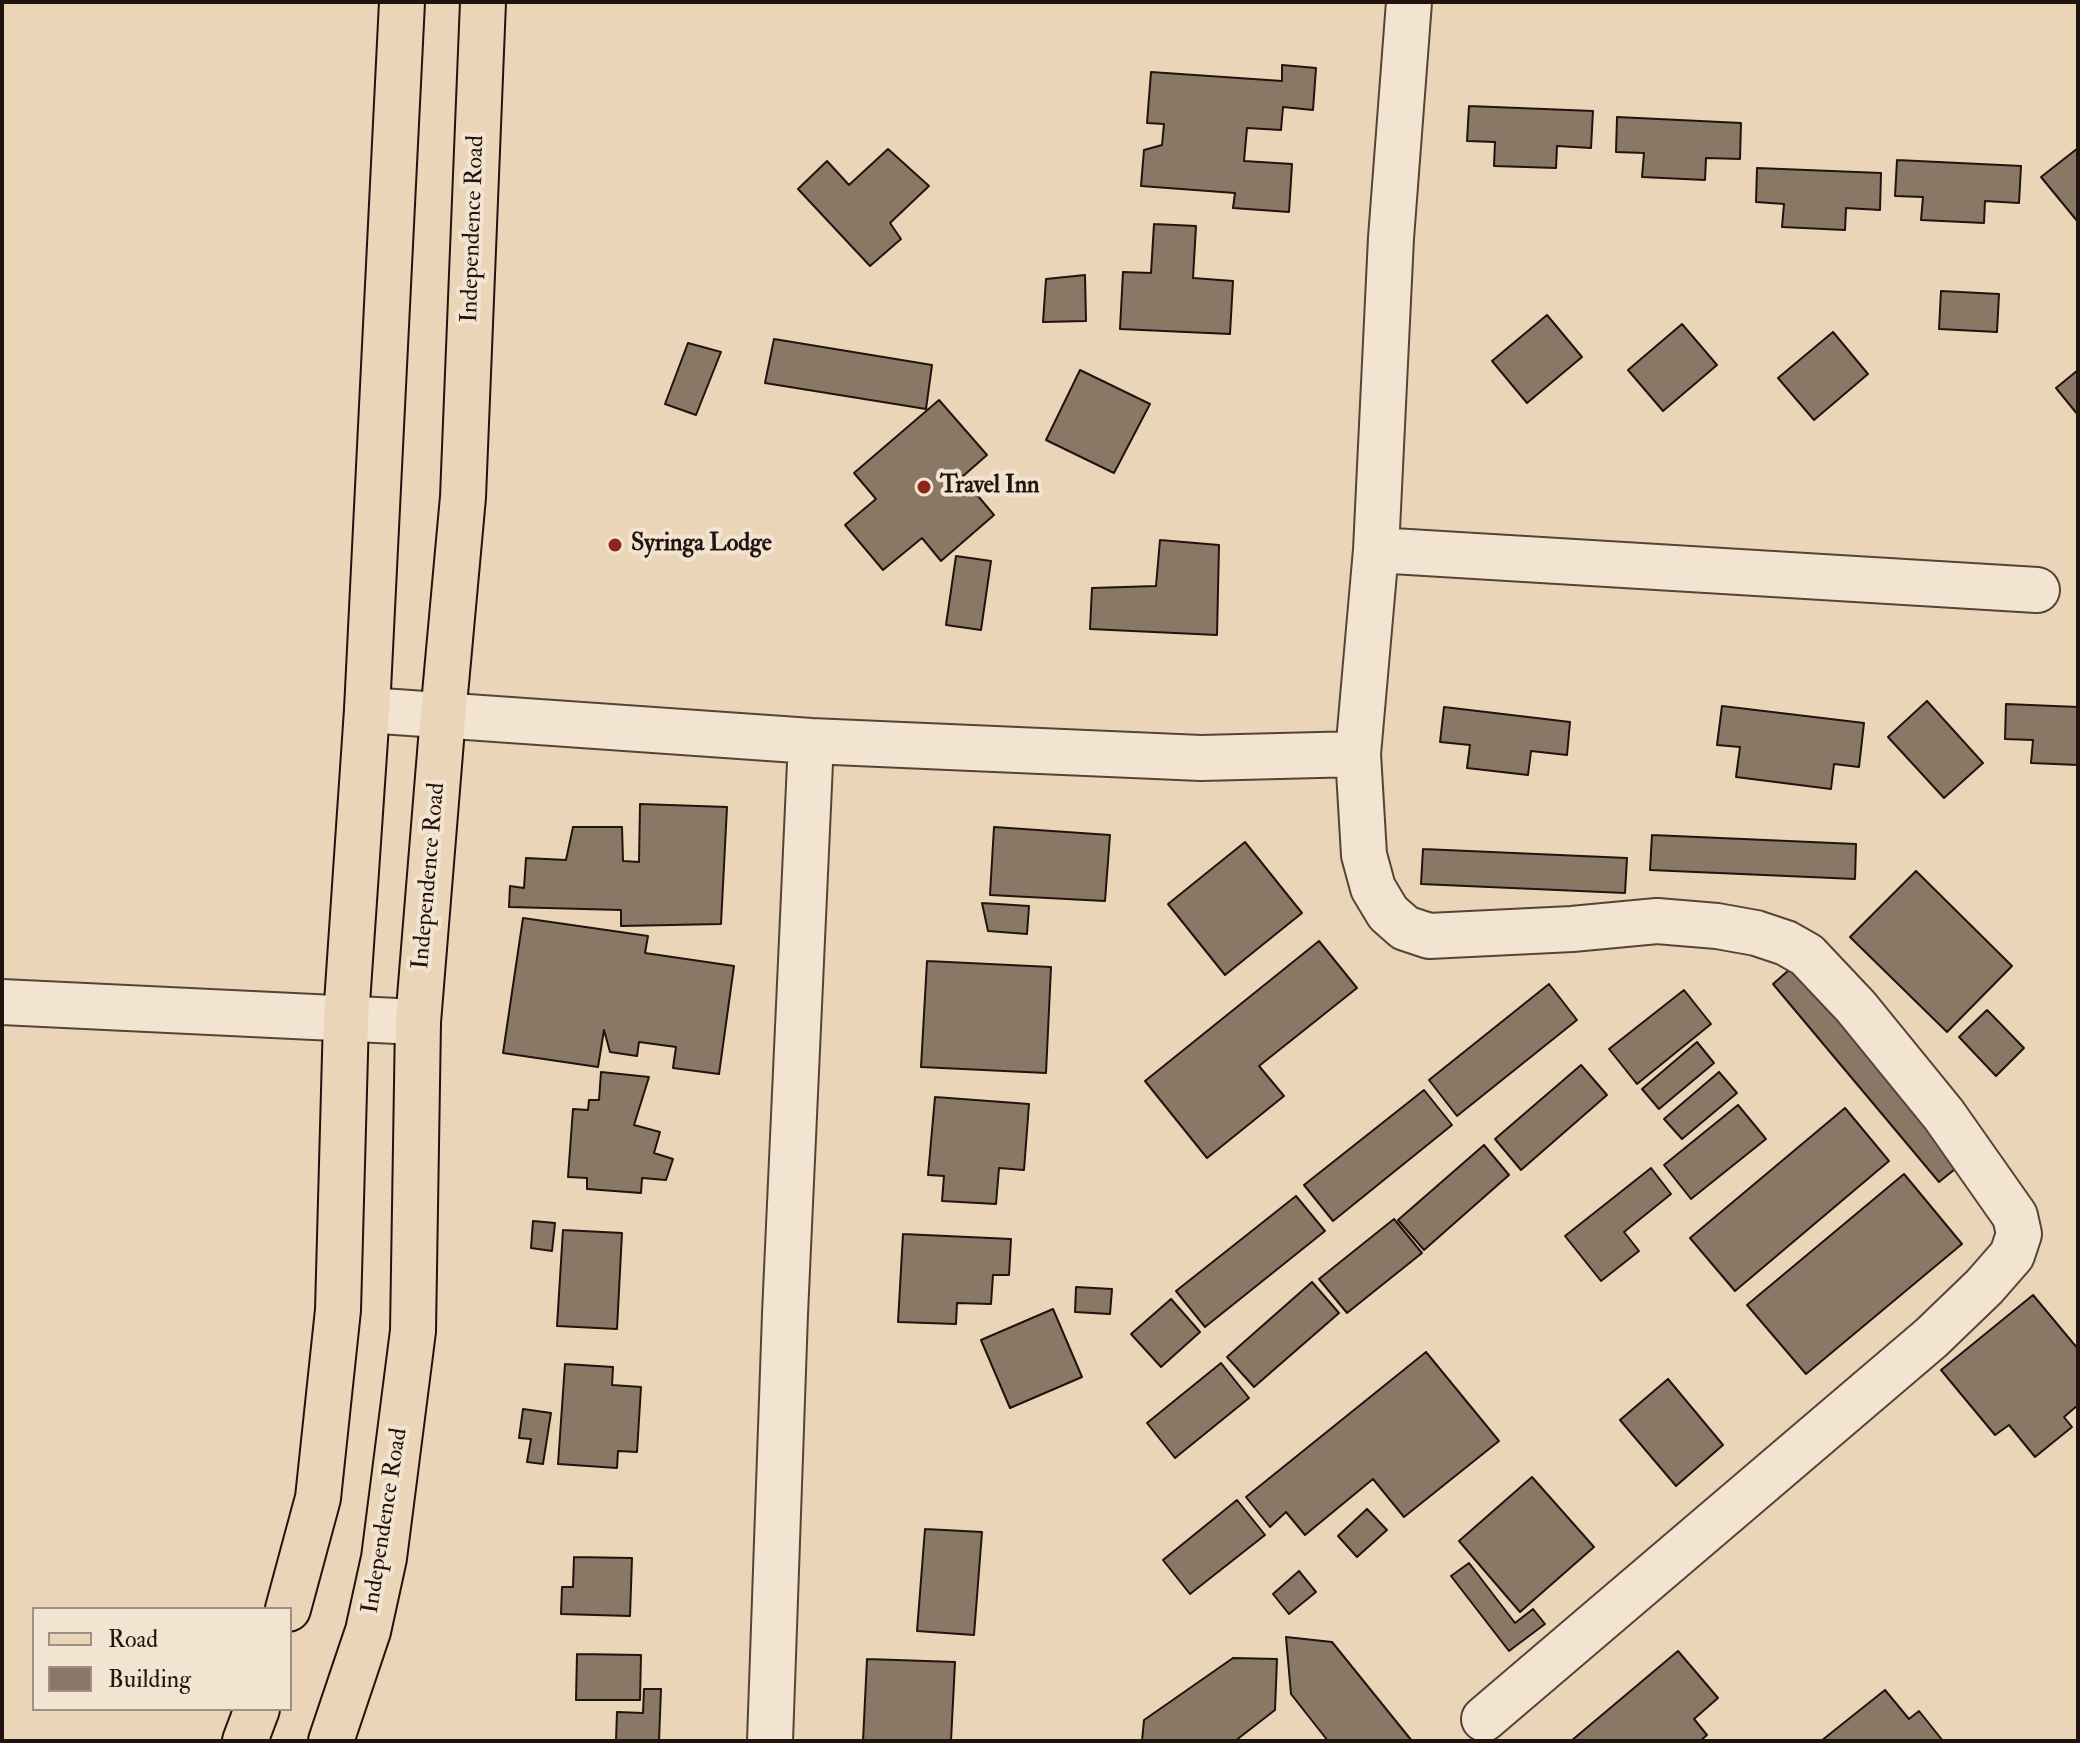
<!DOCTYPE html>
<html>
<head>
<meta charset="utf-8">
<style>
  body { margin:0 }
  #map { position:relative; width:2080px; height:1743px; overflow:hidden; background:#ebd5b8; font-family:"IM FELL Double Pica",serif }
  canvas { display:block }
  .frame { position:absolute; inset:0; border:4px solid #21130d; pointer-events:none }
  .legend { position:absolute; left:32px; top:1607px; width:260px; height:104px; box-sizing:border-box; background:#f2e4d1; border:2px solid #9e9083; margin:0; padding:10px 14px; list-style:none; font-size:24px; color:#21130d }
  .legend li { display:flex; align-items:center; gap:16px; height:40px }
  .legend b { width:40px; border:2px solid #9e9083 }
</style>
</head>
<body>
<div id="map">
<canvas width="2080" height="1743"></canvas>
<div class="frame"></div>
<ul class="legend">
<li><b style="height:10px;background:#ebd5b8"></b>Road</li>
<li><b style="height:22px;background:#8a7866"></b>Building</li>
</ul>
</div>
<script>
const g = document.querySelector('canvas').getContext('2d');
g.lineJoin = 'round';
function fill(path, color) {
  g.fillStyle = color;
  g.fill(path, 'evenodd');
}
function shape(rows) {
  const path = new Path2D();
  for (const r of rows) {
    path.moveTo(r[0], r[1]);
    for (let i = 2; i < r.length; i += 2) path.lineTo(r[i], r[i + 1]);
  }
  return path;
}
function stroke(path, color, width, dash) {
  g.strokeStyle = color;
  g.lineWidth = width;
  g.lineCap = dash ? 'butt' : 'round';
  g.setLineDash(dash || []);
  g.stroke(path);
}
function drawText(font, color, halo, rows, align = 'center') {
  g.font = font + ' "IM FELL Double Pica",serif';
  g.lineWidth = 8;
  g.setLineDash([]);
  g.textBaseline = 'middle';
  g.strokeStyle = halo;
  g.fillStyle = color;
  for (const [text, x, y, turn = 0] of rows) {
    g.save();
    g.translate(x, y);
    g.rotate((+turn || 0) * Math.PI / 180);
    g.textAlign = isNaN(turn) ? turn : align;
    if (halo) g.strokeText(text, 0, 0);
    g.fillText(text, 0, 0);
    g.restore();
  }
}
const building = shape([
  [1282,65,1316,68,1313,110,1283,107,1281,130,1247,128,1244,161,1292,164,1289,212,1233,208,1235,193,1141,186,1144,150,1162,145,1164,124,1147,123,1151,72,1282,81,1282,65],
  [1469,106,1593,111,1591,148,1557,146,1556,168,1494,166,1495,142,1467,141,1469,106],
  [1617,117,1741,123,1740,159,1706,158,1705,180,1642,177,1644,153,1616,152,1617,117],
  [2078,148,2078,222,2041,177,2078,148],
  [888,149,929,186,890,223,901,239,870,266,798,189,827,161,849,185,888,149],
  [1897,160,2021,166,2019,203,1985,201,1984,223,1921,220,1923,197,1895,196,1897,160],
  [1757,168,1881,173,1880,210,1846,208,1845,230,1782,227,1784,204,1756,202,1757,168],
  [1154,224,1196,226,1193,278,1233,281,1230,334,1120,329,1123,272,1151,273,1154,224],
  [1085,275,1086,321,1043,322,1046,279,1085,275],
  [1941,291,1999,294,1997,332,1939,329,1941,291],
  [1547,315,1582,357,1527,403,1492,361,1547,315],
  [1682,324,1717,365,1663,411,1628,370,1682,324],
  [1833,332,1868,374,1814,420,1778,378,1833,332],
  [774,339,932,365,926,409,765,383,774,339],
  [688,343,721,352,696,415,665,404,688,343],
  [1080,370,1150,404,1114,473,1046,440,1080,370],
  [2078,370,2078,415,2056,388,2078,370],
  [939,400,987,455,962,477,994,515,941,561,922,538,883,570,845,525,876,499,854,473,939,400],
  [1160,540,1219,545,1217,635,1090,629,1092,588,1156,586,1160,540],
  [956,556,991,561,981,630,946,625,956,556],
  [1927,701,1983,763,1944,798,1888,737,1927,701],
  [2006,704,2078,707,2078,765,2031,763,2033,740,2005,739,2006,704],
  [1722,706,1864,723,1859,767,1834,764,1831,789,1736,777,1740,747,1717,745,1722,706],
  [1444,707,1570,722,1567,755,1531,751,1528,775,1467,768,1470,745,1440,742,1444,707],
  [640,804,727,807,721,924,621,926,621,910,509,907,510,886,524,888,526,858,566,860,573,827,622,827,623,861,639,862,640,804],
  [994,827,1110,835,1105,901,990,895,994,827],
  [1652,835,1856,844,1855,879,1650,870,1652,835],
  [1245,842,1302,913,1225,975,1168,904,1245,842],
  [1423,849,1627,858,1625,893,1421,884,1423,849],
  [1916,871,2012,966,1947,1032,1850,937,1916,871],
  [982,903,1029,906,1027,934,988,931,982,903],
  [523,918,648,936,645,953,734,966,719,1074,673,1068,676,1047,639,1042,637,1056,610,1052,604,1030,598,1067,503,1053,523,918],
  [1319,941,1357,988,1259,1066,1284,1096,1207,1158,1145,1081,1319,941],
  [927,961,1051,967,1046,1073,921,1067,927,961],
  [1798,962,1965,1161,1939,1182,1773,984,1798,962],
  [1549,984,1577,1020,1457,1116,1429,1080,1549,984],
  [1684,990,1711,1024,1637,1084,1609,1049,1684,990],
  [1987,1010,2024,1048,1996,1076,1959,1037,1987,1010],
  [1697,1042,1714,1063,1659,1109,1642,1089,1697,1042],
  [1581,1065,1607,1095,1521,1170,1495,1139,1581,1065],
  [601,1072,649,1077,634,1125,660,1132,654,1153,673,1159,666,1180,642,1178,641,1193,587,1189,587,1178,568,1177,573,1109,588,1110,589,1100,599,1100,601,1072],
  [1719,1072,1737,1093,1682,1139,1664,1119,1719,1072],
  [1424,1090,1452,1125,1333,1221,1304,1185,1424,1090],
  [935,1097,1029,1104,1024,1170,999,1168,996,1204,942,1201,944,1176,928,1175,935,1097],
  [1738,1105,1766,1139,1691,1199,1664,1165,1738,1105],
  [1845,1108,1889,1161,1735,1291,1690,1238,1845,1108],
  [1484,1145,1509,1175,1424,1250,1398,1220,1484,1145],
  [1651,1168,1671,1194,1624,1232,1639,1251,1601,1281,1565,1236,1651,1168],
  [1904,1174,1962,1244,1806,1374,1747,1305,1904,1174],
  [1296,1196,1325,1231,1205,1327,1176,1291,1296,1196],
  [1394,1219,1422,1253,1347,1313,1319,1279,1394,1219],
  [533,1221,555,1223,552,1251,531,1248,533,1221],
  [563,1230,622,1233,617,1329,557,1326,563,1230],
  [903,1234,1011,1239,1009,1275,993,1275,991,1304,957,1303,956,1324,898,1322,903,1234],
  [1312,1282,1339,1313,1254,1387,1227,1357,1312,1282],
  [1076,1287,1112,1289,1110,1314,1075,1312,1076,1287],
  [2033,1295,2078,1349,2078,1405,2064,1417,2072,1427,2035,1457,2009,1425,1995,1435,1941,1370,2033,1295],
  [1171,1299,1200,1332,1161,1367,1131,1334,1171,1299],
  [1053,1309,1082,1377,1010,1408,981,1340,1053,1309],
  [1426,1352,1499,1441,1404,1517,1373,1479,1305,1535,1286,1512,1270,1527,1246,1497,1426,1352],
  [1221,1363,1249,1398,1175,1458,1147,1423,1221,1363],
  [565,1364,613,1367,612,1385,641,1387,637,1452,618,1451,617,1468,558,1464,565,1364],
  [1668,1379,1723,1445,1676,1486,1620,1420,1668,1379],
  [523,1409,551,1413,543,1464,527,1462,531,1439,519,1438,523,1409],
  [1532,1477,1594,1547,1520,1612,1459,1541,1532,1477],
  [1237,1500,1265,1535,1190,1594,1163,1560,1237,1500],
  [1367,1509,1387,1530,1357,1557,1338,1536,1367,1509],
  [925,1529,982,1532,974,1635,917,1631,925,1529],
  [574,1557,632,1558,630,1616,561,1614,562,1587,573,1587,574,1557],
  [1469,1563,1515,1623,1533,1609,1545,1624,1509,1651,1451,1576,1469,1563],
  [1299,1571,1316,1592,1289,1614,1273,1594,1299,1571],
  [1286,1637,1332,1642,1412,1741,1328,1741,1291,1694,1286,1637],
  [1678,1651,1718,1698,1694,1719,1707,1735,1700,1741,1571,1741,1678,1651],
  [577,1654,641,1655,640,1700,576,1700,577,1654],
  [1233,1658,1277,1659,1275,1710,1235,1741,1142,1741,1144,1720,1233,1658],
  [867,1659,955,1662,951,1741,863,1741,867,1659],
  [644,1689,661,1689,659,1741,616,1741,617,1712,643,1713,644,1689],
  [1885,1690,1909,1719,1919,1711,1943,1741,1821,1741,1885,1690]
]);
fill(building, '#8a7866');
stroke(building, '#21130d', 2);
const minor = shape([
  [1409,2,1391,238,1376,550,1358,754,1364,855,1373,888,1388,913,1405,928,1429,936,1572,929,1657,921,1717,926,1756,933,1786,943,1807,955,1823,972,1856,1007,1944,1115,2015,1216,2019,1234,2012,1255,1984,1287,1931,1338,1484,1719],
  [1376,550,2037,590],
  [367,710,811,741,1201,758,1358,754],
  [2,1002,418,1022],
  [770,1741,785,1314,811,741]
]);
const major = shape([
  [288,1609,318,1498,338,1310,346,1018,367,710,402,2],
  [245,1741,257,1709],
  [331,1741,368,1631,384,1558,413,1331,418,1022,443,716,463,497,483,2]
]);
stroke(minor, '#544438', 48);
stroke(major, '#21130d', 48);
stroke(minor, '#f2e4d1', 44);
stroke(major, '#ebd5b8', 44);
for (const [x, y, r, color] of [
  [924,487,8,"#8f2418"],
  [615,545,8,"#8f2418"]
]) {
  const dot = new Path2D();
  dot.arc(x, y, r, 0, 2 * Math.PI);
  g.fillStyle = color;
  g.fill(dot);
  stroke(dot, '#f2e4d1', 3);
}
drawText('24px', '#21130d', '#f2e4d1', [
  ["Independence Road",474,229,-88],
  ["Independence Road",430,876,-85],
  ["Independence Road",386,1521,-81]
]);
drawText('bold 24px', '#21130d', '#f2e4d1', [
  ["Travel Inn",940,487],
  ["Syringa Lodge",631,545]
], 'left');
</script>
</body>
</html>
